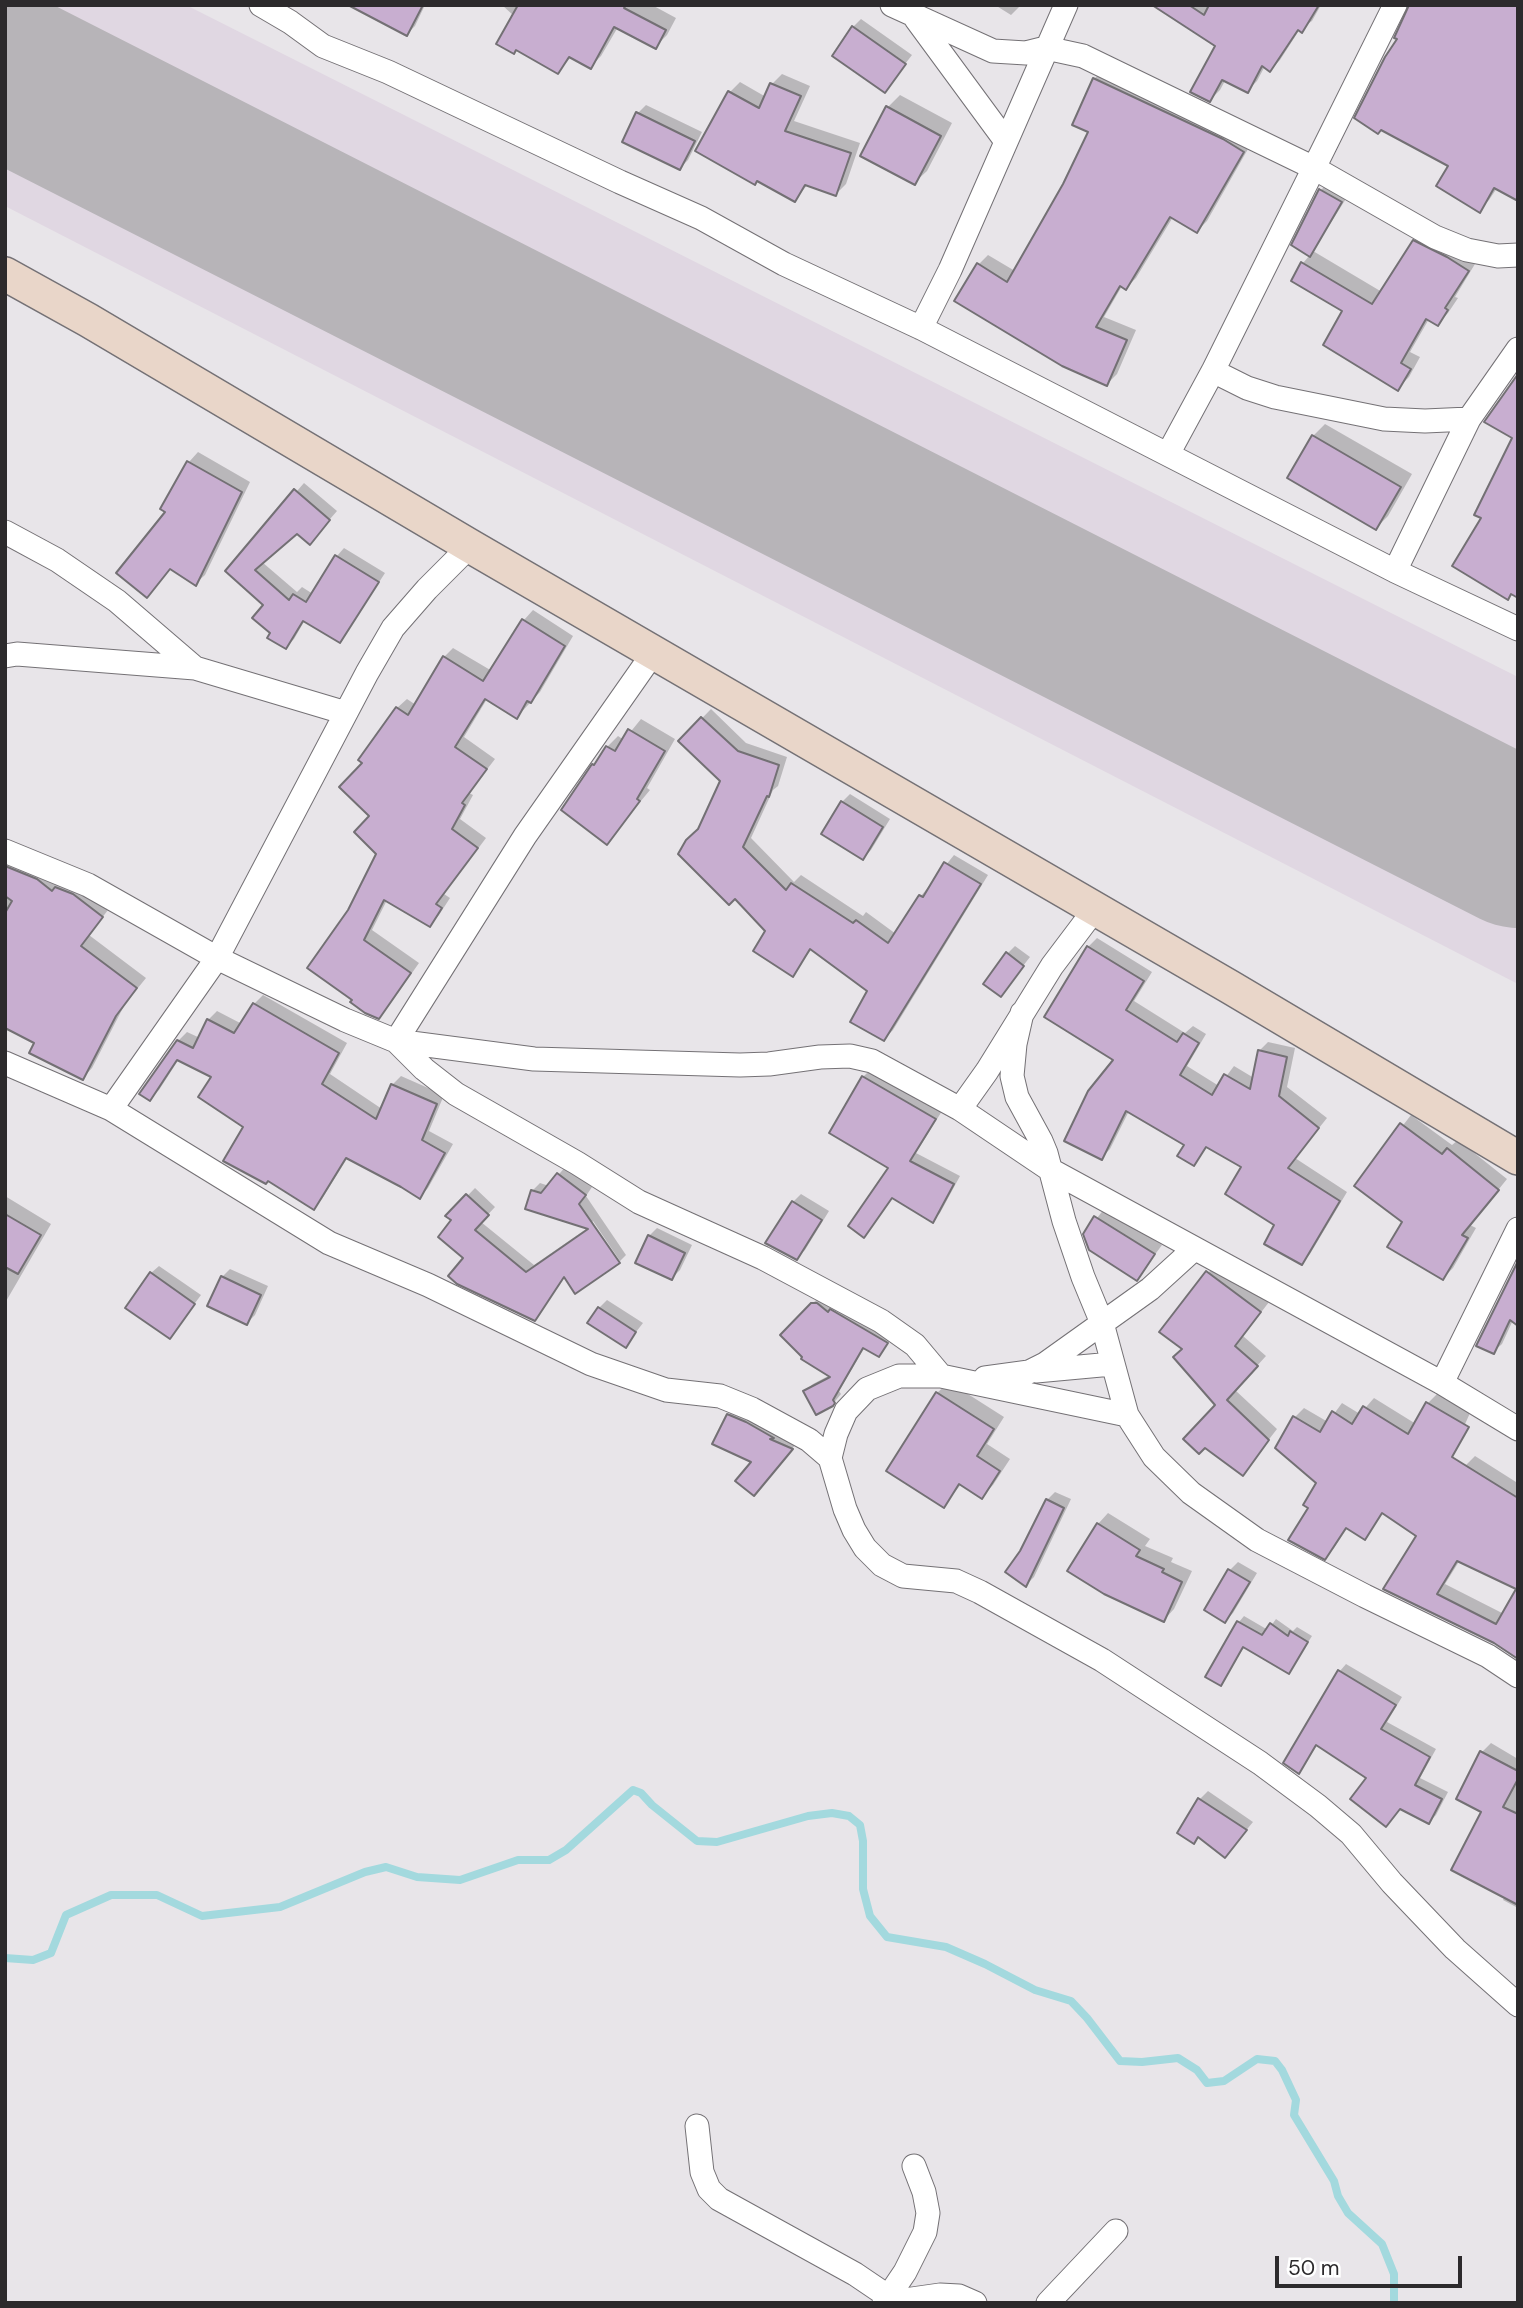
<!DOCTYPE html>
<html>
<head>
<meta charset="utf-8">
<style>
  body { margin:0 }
  #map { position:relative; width:1523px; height:2308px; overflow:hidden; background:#e8e5e9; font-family:"DM Sans",sans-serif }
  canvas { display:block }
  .frame { position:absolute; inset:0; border:7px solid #2c2a2c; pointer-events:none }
  .scale { position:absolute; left:1275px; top:2256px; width:187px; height:32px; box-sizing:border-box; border:4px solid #2c2a2c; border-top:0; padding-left:9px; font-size:21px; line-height:24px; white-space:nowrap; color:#2c2a2c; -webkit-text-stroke:5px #fff; paint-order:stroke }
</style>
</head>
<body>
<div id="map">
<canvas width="1523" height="2308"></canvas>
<div class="frame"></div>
<div class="scale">50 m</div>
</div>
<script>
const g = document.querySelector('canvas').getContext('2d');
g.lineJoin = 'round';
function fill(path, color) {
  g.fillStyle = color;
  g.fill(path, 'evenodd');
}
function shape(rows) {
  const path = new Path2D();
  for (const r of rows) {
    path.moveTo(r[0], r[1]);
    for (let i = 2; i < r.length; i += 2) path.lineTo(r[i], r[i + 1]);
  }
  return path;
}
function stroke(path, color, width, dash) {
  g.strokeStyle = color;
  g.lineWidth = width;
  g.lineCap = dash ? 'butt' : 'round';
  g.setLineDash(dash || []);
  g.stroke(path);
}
fill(shape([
  [5,5,186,5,1518,677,1518,984,5,206]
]), '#e0d7e2');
fill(shape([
  [361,5,425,5,415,26,407,34],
  [502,5,652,5,676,18,667,35,656,46,618,27,601,56,590,67,572,56,558,72,514,16],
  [995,5,1021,5,1011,15],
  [1164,5,1321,5,1312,21,1300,29,1280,60,1270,70,1265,66,1257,81,1247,91,1226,79,1220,90,1210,100,1217,46],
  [861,19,912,55,885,90,853,27],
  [1400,38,1497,188,1489,200,1479,210,1450,165],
  [1104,69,1252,142,1207,221,1197,231,1173,217,1136,278,1126,288,1122,286,1104,317,1136,330,1117,374,1107,384,978,265,988,255,1015,271,1064,185,1090,131,1094,79],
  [782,74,810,86,794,121,860,143,846,184,836,194,808,184,795,200,697,150,730,92,740,82,766,97,772,84],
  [900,95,952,123,927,171,914,183,887,108],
  [646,105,702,132,688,160,680,168,624,141,638,113],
  [1329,182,1349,194,1313,251,1382,292,1414,242,1425,230,1478,259,1455,297,1458,298,1448,313,1437,324,1429,319,1410,352,1420,357,1409,377,1398,388,1345,311,1293,280,1303,263,1310,255,1293,245,1321,190],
  [1325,424,1412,474,1388,516,1376,528,1313,436],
  [198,452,250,482,205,575,195,584,168,511,162,508,189,462],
  [304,483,337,511,317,534,297,532,262,562,297,592,302,587,313,594,337,556,344,548,385,573,347,632,339,640,305,620,294,639,286,647,272,633,266,604,227,571],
  [533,610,573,636,540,692,517,717,487,699,464,737,495,759,469,793,473,795,460,819,486,838,444,894,450,898,439,915,430,925,387,900,372,930,419,963,388,1007,378,1017,349,910,378,854,365,763,397,708,407,699,416,705,444,657,453,648,492,671,524,620],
  [711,709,746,743,787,757,778,786,773,790,751,838,794,882,801,875,863,916,866,912,896,934,921,896,954,855,988,875,893,1030,884,1039,869,991,812,949,792,974,768,930,722,781,680,741],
  [641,719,675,739,647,788,650,790,607,842,607,747,618,736,624,740],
  [850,794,890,819,871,850,863,858,842,802],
  [5,851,111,906,89,935,146,978,125,1004,92,1068,83,1078,36,1042,5,1025],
  [1097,938,1152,972,1134,1001,1185,1033,1193,1026,1206,1034,1187,1066,1219,1086,1234,1066,1254,1078,1259,1051,1268,1042,1295,1048,1287,1087,1327,1118,1295,1158,1347,1192,1310,1254,1302,1263,1244,1166,1208,1146,1194,1164,1186,1144,1129,1111,1110,1149,1101,1158,1116,1059,1047,1016,1088,947],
  [1015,946,1030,957,1001,994,1007,954],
  [263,995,347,1043,330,1074,382,1109,392,1085,401,1076,444,1095,429,1131,453,1144,428,1188,420,1197,348,1157,322,1199,313,1208,246,1127,214,1077,179,1059,159,1090,150,1098,178,1041,187,1032,200,1038,208,1020,217,1011,242,1024,254,1004],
  [871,1069,942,1111,916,1153,960,1176,940,1213,933,1220,893,1197,864,1236,890,1167,863,1077],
  [1411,1115,1452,1145,1458,1140,1507,1179,1470,1225,1476,1228,1453,1268,1443,1278,1404,1221,1356,1186],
  [566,1166,592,1187,586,1196,626,1255,620,1261,593,1221,591,1224,617,1263,576,1291,565,1276,535,1319,458,1282,451,1276,466,1258,440,1237,454,1220,448,1216,475,1188,495,1207,481,1222,534,1265,589,1227,527,1208,533,1190,540,1183,549,1186],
  [801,1194,829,1211,805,1250,796,1258,793,1202],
  [5,1196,51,1224,5,1303],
  [1104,1209,1162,1245,1137,1279,1085,1234],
  [657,1228,692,1245,680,1270,672,1278,649,1236],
  [1217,1262,1269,1302,1243,1336,1266,1356,1235,1390,1277,1429,1243,1473,1218,1405,1184,1349,1162,1332],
  [1518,1265,1513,1320,1502,1344,1493,1352],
  [159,1266,201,1295,170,1337,151,1273],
  [230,1269,268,1286,255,1315,247,1323,222,1277],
  [820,1296,894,1335,879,1355,865,1347,839,1391,841,1394,832,1405,805,1391,813,1384,830,1375,804,1357,782,1335],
  [607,1300,643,1323,626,1345,599,1308],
  [949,1382,1004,1417,987,1444,1010,1459,993,1485,982,1496,962,1483,944,1506,889,1471,937,1393],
  [1437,1394,1470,1413,1449,1460,1465,1466,1475,1456,1516,1482,1518,1481,1518,1657,1495,1642,1386,1589,1419,1536,1384,1512,1364,1538,1348,1527,1334,1548,1325,1557,1310,1508,1319,1482,1295,1417,1304,1408,1328,1422,1342,1403,1360,1414,1374,1398,1416,1424,1428,1403],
  [1460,1560,1516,1587,1517,1592,1504,1614,1445,1584],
  [733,1410,796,1444,759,1489,754,1462,728,1415],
  [1055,1492,1071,1499,1034,1577,1026,1585,1021,1552,1047,1500],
  [1108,1513,1150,1539,1145,1546,1173,1558,1171,1562,1192,1571,1174,1609,1164,1620,1098,1524],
  [1238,1562,1257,1573,1233,1613,1225,1621,1206,1609,1230,1570],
  [1244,1616,1268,1630,1276,1619,1293,1631,1297,1627,1312,1636,1289,1672,1245,1646,1220,1684,1207,1676,1239,1622],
  [1346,1664,1402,1697,1387,1722,1436,1749,1420,1778,1448,1792,1436,1815,1429,1822,1318,1744,1299,1772,1285,1762,1340,1671],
  [1491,1743,1518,1759,1518,1908,1503,1900,1505,1896,1483,1811,1482,1752],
  [1208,1791,1253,1822,1225,1856,1199,1836,1179,1832,1200,1799]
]), '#0003');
stroke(shape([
  [5,1958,33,1960,51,1953,66,1915,111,1895,157,1895,202,1916,280,1907,365,1872,386,1867,417,1877,460,1880,518,1860,549,1860,566,1850,633,1790,641,1793,652,1805,697,1841,717,1842,808,1816,832,1813,849,1816,860,1825,863,1841,863,1889,870,1916,887,1937,946,1947,985,1964,1035,1990,1071,2001,1087,2018,1120,2061,1142,2062,1178,2058,1197,2070,1207,2083,1224,2081,1257,2059,1275,2061,1282,2070,1296,2100,1294,2115,1334,2181,1338,2196,1348,2213,1382,2244,1394,2274,1394,2303]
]), '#a3d9de', 8);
stroke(shape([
  [14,79,1518,844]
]), '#b7b4b8', 168);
const building = shape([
  [348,5,423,5,407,36,348,5],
  [518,5,626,5,624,8,666,30,656,49,614,27,591,69,569,57,558,74,516,50,514,54,496,44,518,5],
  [1152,5,1189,5,1204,15,1209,5,1319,5,1302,33,1298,30,1270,72,1262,66,1248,93,1222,80,1210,102,1190,92,1215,46,1152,5],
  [1409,5,1518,5,1518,201,1494,188,1480,213,1436,186,1448,166,1381,130,1378,134,1354,118,1385,57,1397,39,1394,38,1409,5],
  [852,26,906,64,885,93,832,56,852,26],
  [1093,78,1223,139,1244,152,1197,233,1170,217,1126,290,1120,286,1096,327,1127,340,1107,386,1062,366,954,301,977,263,1007,282,1063,184,1088,132,1072,125,1093,78],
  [770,83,801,96,785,131,851,153,836,196,805,185,795,202,757,181,755,185,695,151,728,91,759,108,770,83],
  [886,106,941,136,915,185,860,156,886,106],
  [636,112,695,141,680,170,622,142,636,112],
  [1319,189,1342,202,1310,257,1291,245,1319,189],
  [1413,240,1447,257,1469,271,1445,308,1448,310,1438,326,1426,319,1401,363,1411,369,1398,391,1323,345,1342,311,1291,281,1301,262,1372,304,1413,240],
  [1518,374,1518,598,1511,594,1508,600,1452,566,1481,518,1474,515,1512,438,1484,422,1518,374],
  [1312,435,1401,487,1376,530,1287,478,1312,435],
  [187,461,242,492,196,586,170,569,147,598,116,573,165,512,160,509,187,461],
  [294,489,330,520,310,545,297,534,255,570,289,600,293,594,306,602,335,555,379,582,340,643,303,621,286,649,267,638,270,633,252,618,263,605,225,571,294,489],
  [522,619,565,646,531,703,527,701,517,719,485,699,455,747,487,769,462,803,465,805,452,829,478,848,436,904,442,908,430,927,384,900,364,940,411,973,379,1019,365,1013,350,1002,352,1000,307,968,348,910,376,854,354,832,369,816,339,787,362,763,358,760,396,707,408,715,443,656,483,681,522,619],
  [701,717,738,751,779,765,769,797,767,796,743,847,786,890,791,883,853,923,856,920,888,943,919,895,923,897,944,862,981,884,884,1041,850,1022,867,991,810,949,793,977,753,951,765,931,735,899,729,905,678,854,686,840,698,829,720,781,678,741,701,717],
  [628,729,665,751,637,799,640,801,607,845,561,810,592,764,594,765,606,746,615,751,628,729],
  [841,801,883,827,863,860,821,834,841,801],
  [5,866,37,879,52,891,55,887,73,894,103,917,81,946,137,988,116,1016,83,1080,29,1053,34,1043,5,1028,5,913,12,901,5,896,5,866],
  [1087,946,1144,981,1126,1010,1177,1042,1183,1033,1199,1043,1180,1075,1212,1095,1224,1074,1250,1089,1258,1050,1287,1057,1279,1096,1319,1128,1288,1168,1340,1201,1302,1265,1264,1244,1274,1225,1225,1194,1241,1167,1206,1147,1194,1166,1177,1156,1184,1145,1126,1111,1102,1160,1064,1141,1088,1091,1113,1060,1044,1017,1087,946],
  [1006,952,1024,966,1001,997,983,984,1006,952],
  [253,1003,339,1053,322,1084,376,1119,391,1084,437,1104,422,1140,445,1153,420,1199,401,1187,346,1158,314,1210,268,1181,266,1184,223,1161,243,1127,198,1097,211,1077,177,1060,150,1101,139,1094,177,1040,193,1048,207,1019,234,1033,253,1003],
  [862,1076,936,1119,910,1161,954,1184,933,1223,892,1198,864,1238,848,1226,888,1168,829,1133,862,1076],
  [1400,1123,1442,1154,1447,1148,1499,1190,1462,1235,1468,1238,1443,1280,1387,1247,1402,1222,1354,1186,1400,1123],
  [557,1173,586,1195,579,1204,620,1263,575,1294,564,1277,535,1321,457,1284,448,1276,463,1258,438,1237,451,1220,445,1216,466,1194,489,1215,475,1230,526,1272,588,1229,525,1209,531,1190,541,1193,557,1173],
  [792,1201,822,1220,797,1260,765,1243,792,1201],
  [5,1214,41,1235,18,1274,5,1267,5,1214],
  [1094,1216,1155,1254,1137,1281,1089,1250,1083,1234,1094,1216],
  [648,1235,685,1253,672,1280,635,1263,648,1235],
  [1518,1261,1518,1326,1510,1320,1494,1354,1476,1346,1518,1261],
  [1206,1271,1261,1312,1235,1346,1258,1366,1227,1400,1269,1440,1243,1476,1205,1448,1199,1454,1183,1439,1215,1405,1173,1357,1182,1349,1159,1332,1206,1271],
  [150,1272,195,1304,170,1339,125,1308,150,1272],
  [221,1276,261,1295,247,1325,207,1306,221,1276],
  [811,1303,817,1303,828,1312,830,1309,888,1343,879,1357,863,1348,833,1400,835,1403,833,1406,816,1415,803,1391,830,1377,801,1359,802,1357,780,1335,811,1303],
  [598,1307,636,1332,626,1348,587,1323,598,1307],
  [936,1392,994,1429,977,1456,1000,1471,982,1499,959,1484,944,1508,886,1471,936,1392],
  [1426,1402,1469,1427,1452,1457,1518,1498,1518,1659,1494,1643,1383,1589,1416,1536,1382,1513,1365,1540,1346,1528,1325,1560,1288,1540,1308,1508,1303,1505,1316,1483,1275,1448,1293,1416,1320,1432,1332,1411,1352,1424,1363,1406,1408,1434,1426,1402],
  [1457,1561,1516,1589,1496,1624,1437,1594,1457,1561],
  [727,1414,746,1422,774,1438,770,1439,793,1449,754,1496,735,1481,751,1462,712,1444,727,1414],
  [1046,1499,1064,1508,1026,1587,1005,1572,1020,1551,1046,1499],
  [1097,1523,1140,1550,1136,1556,1164,1569,1162,1572,1182,1582,1164,1622,1104,1594,1067,1571,1097,1523],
  [1228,1569,1250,1582,1225,1623,1204,1610,1228,1569],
  [1237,1621,1262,1635,1270,1623,1288,1636,1290,1631,1308,1642,1289,1674,1243,1647,1221,1686,1205,1677,1237,1621],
  [1338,1670,1396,1705,1381,1729,1430,1757,1415,1785,1442,1799,1429,1824,1400,1809,1386,1827,1350,1799,1366,1778,1316,1745,1299,1774,1283,1763,1338,1670],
  [1480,1751,1518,1771,1518,1779,1503,1807,1518,1814,1518,1905,1451,1870,1481,1812,1456,1799,1480,1751],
  [1198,1798,1247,1830,1225,1858,1198,1837,1194,1844,1177,1833,1198,1798]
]);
fill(building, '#c8aed0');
stroke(building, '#737074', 2);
const street = shape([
  [261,5,290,22,323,46,388,72,620,182,701,218,784,264,921,328,1395,571,1518,629],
  [892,5,993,51,1026,53,1046,48,1083,56,1314,168,1435,237,1467,250,1498,256,1518,255],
  [916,19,1005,140],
  [921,328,950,270,1066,5],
  [1213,371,1247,388,1275,397,1384,419,1425,421,1469,419],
  [1168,454,1213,371,1395,5],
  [5,532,57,560,117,601,195,668],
  [1395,571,1469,419,1518,349],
  [654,652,525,836,396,1041,424,1069,456,1094,577,1163,639,1202,763,1258,881,1321,915,1345,941,1376],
  [5,656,17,654,195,668,346,713],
  [5,851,88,885,217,958,345,1020,396,1041,534,1059,740,1065,769,1064,820,1057,850,1056,872,1061,960,1109,1049,1169,1442,1383,1518,1429],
  [1022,1013,1015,1044,1012,1076,1017,1097,1041,1141,1046,1153,1064,1221,1083,1277,1102,1323,1127,1415,1154,1457,1191,1493,1257,1540,1365,1596,1488,1656,1518,1676],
  [5,1063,111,1109,329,1243,428,1285,591,1364,666,1390,720,1396,752,1409,809,1440,830,1458,845,1509,854,1530,865,1548,882,1565,903,1576,956,1581,980,1592,1102,1660,1260,1763,1318,1806,1351,1834,1392,1883,1455,1949,1518,2005],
  [111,1109,217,958,367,673,393,628,427,589,470,546],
  [960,1109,987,1071,1052,966,1095,909],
  [1036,1371,1112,1364],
  [985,1378,1029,1372,1045,1364,1150,1289,1194,1249],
  [1442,1383,1518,1229],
  [830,1458,836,1434,846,1411,867,1389,899,1376,941,1376,1127,1415],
  [697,2126,702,2172,709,2189,719,2199,855,2274,889,2297,905,2300,940,2295,959,2296,975,2303],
  [884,2303,905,2272,925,2232,928,2213,924,2192,914,2166],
  [1048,2303,1116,2231]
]);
const secondary = shape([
  [5,274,88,320,470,546,1230,987,1518,1158]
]);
stroke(street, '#747175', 25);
stroke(secondary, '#747175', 36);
stroke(street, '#fff', 23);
stroke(secondary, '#e9d6c9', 33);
</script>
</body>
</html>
